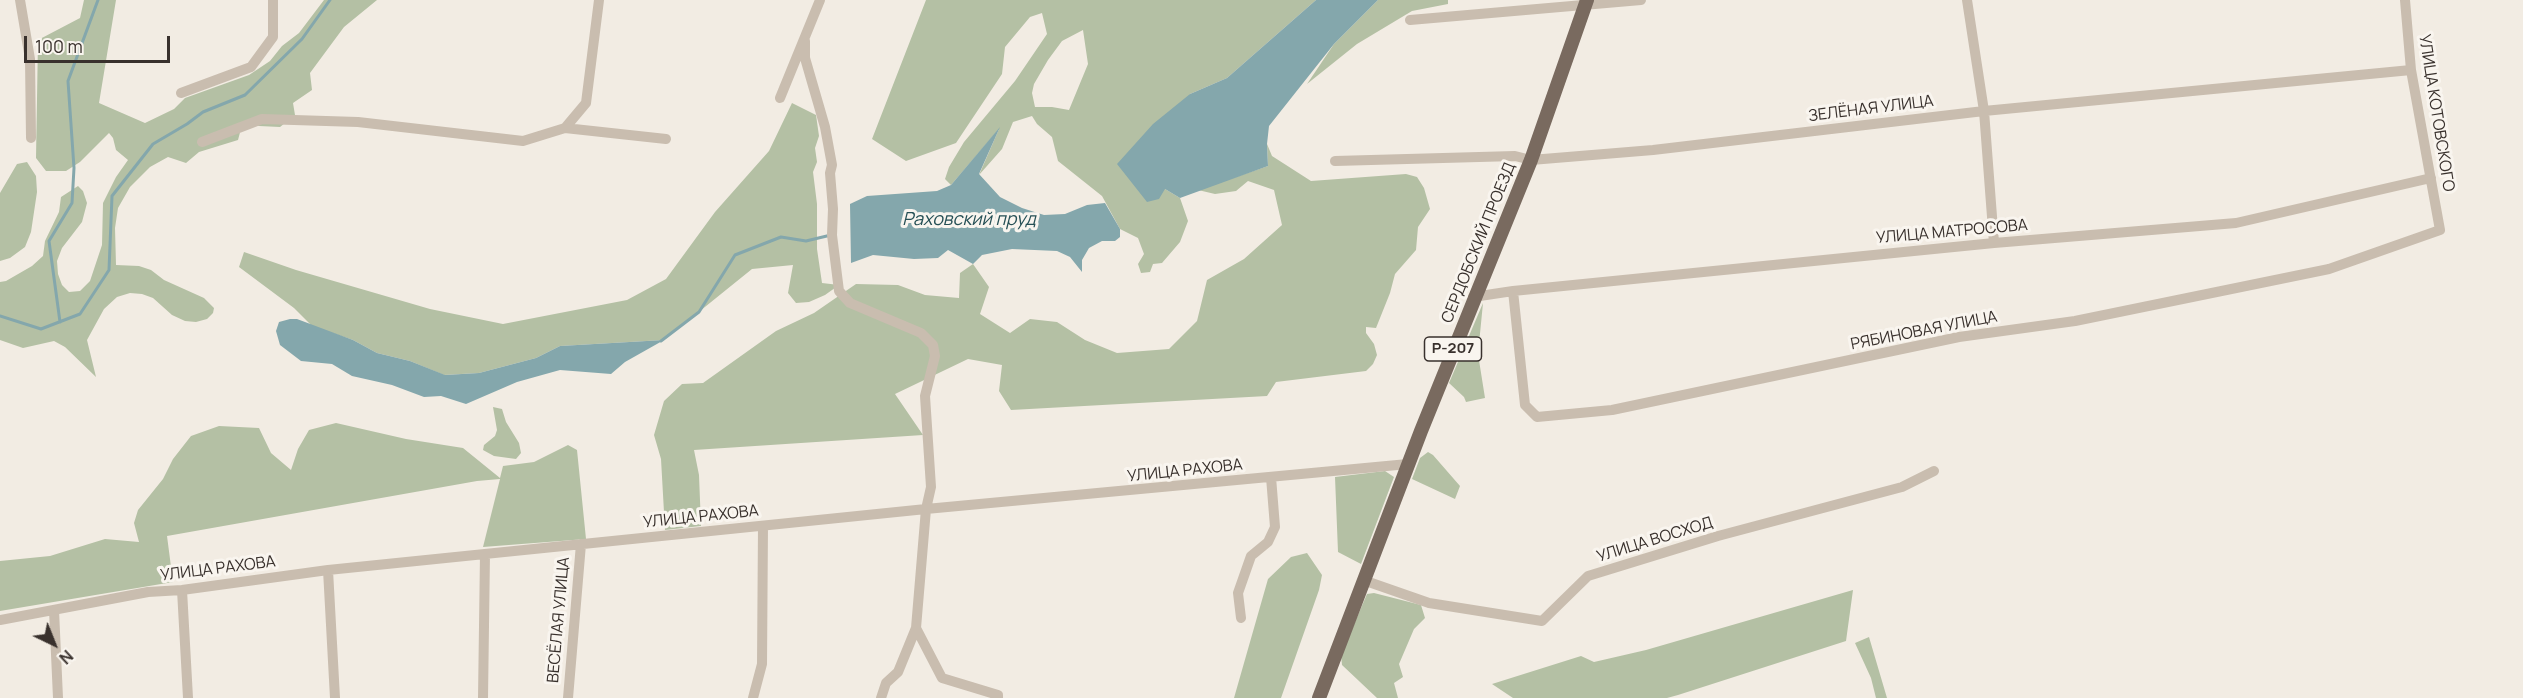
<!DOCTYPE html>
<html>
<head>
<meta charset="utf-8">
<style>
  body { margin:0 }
  #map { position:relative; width:2523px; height:698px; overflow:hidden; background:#f2ece3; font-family:Manrope,sans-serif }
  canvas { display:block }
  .north { position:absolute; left:24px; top:614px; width:60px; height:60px; -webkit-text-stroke:4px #f9f5ef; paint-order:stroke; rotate:137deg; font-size:16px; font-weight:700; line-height:24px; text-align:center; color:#39312d }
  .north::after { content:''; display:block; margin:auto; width:21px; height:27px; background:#39312d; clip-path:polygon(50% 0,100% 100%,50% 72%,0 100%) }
  .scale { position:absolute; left:24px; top:36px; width:146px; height:27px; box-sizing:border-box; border:3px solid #39312d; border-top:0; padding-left:8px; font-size:18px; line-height:21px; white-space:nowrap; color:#39312d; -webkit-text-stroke:4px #f9f5ef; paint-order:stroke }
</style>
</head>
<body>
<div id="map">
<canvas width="2523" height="698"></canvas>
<div class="north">N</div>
<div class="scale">100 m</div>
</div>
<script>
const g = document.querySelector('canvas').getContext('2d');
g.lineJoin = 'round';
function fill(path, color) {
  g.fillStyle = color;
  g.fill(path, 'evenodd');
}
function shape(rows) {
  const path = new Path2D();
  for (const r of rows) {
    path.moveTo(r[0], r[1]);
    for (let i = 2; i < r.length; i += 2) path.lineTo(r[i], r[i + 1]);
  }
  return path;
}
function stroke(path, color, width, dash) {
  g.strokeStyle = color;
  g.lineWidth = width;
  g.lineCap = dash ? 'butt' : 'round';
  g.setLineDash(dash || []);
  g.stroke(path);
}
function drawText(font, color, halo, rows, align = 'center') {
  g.font = font + ' Manrope,sans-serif';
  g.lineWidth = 6;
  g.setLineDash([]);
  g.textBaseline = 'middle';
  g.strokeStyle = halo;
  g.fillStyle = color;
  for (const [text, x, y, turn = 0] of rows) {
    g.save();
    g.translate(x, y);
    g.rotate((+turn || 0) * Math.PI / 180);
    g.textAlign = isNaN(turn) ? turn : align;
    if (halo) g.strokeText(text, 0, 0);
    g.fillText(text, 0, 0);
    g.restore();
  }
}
fill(shape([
  [84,0,116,0,99,103,145,123,174,109,185,98,249,75,270,61,282,46,299,33,324,0,377,0,344,27,310,73,312,90,293,103,295,115,280,127,259,126,243,121,238,140,199,152,186,163,168,157,150,167,130,187,118,208,115,228,116,265,139,266,151,270,164,280,204,298,214,308,213,313,207,319,196,322,185,321,172,315,153,298,142,294,130,293,117,297,104,309,87,340,96,377,65,347,54,341,23,348,0,340,0,282,6,281,32,266,43,256,45,241,59,212,61,197,78,186,83,191,87,203,82,222,62,248,57,261,58,274,62,285,69,292,80,291,90,281,102,245,103,203,116,177,128,160,116,150,113,138,109,133,80,162,66,171,46,171,36,158,38,40,80,18],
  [926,0,1316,0,1227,78,1190,94,1165,189,1180,198,1188,221,1180,242,1162,263,1153,264,1150,272,1141,273,1138,264,1144,254,1138,238,1120,229,1102,196,1058,161,1052,137,1037,124,1032,116,1013,122,1002,149,979,175,999,129,951,185,945,179,949,167,964,142,1015,81,1047,34,1042,13,1030,17,1005,47,1002,74,956,143,906,161,872,139],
  [1083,30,1088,64,1069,110,1052,107,1035,107,1032,93,1034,84,1048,60,1062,41],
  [1378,0,1448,0,1448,4,1412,11,1357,44,1307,84,1334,44],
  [792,103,816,115,819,136,815,148,817,162,813,172,817,204,817,249,822,283,839,285,825,295,809,302,796,303,788,293,793,265,752,269,664,340,560,346,536,358,479,373,444,375,410,361,377,353,353,340,312,326,294,308,239,267,244,252,296,270,430,309,503,324,627,300,666,279,715,212,769,151],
  [1267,144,1272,156,1311,181,1406,174,1417,177,1424,188,1430,209,1418,227,1416,250,1395,274,1390,293,1376,328,1366,327,1366,333,1374,344,1377,355,1373,364,1366,371,1276,382,1267,396,1011,410,999,391,1002,365,968,359,895,394,923,435,694,450,699,475,701,526,665,530,661,459,654,435,664,401,682,384,703,383,776,331,814,313,856,284,898,285,925,295,959,298,960,273,973,264,989,287,980,314,1010,333,1030,319,1057,322,1085,340,1117,353,1169,349,1197,321,1207,280,1244,259,1282,225,1274,190,1248,181,1236,191,1215,194,1198,190,1268,166],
  [27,162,36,176,37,192,31,232,25,247,10,258,0,261,0,193,17,164],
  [1483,303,1478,354,1485,398,1466,402,1464,397,1449,383],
  [493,407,502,409,506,422,519,443,521,453,516,459,494,456,483,450,484,445,495,436,497,430],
  [336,423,406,439,463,448,500,478,503,466,534,462,568,445,577,450,586,539,483,547,500,479,477,481,167,536,173,582,0,611,0,561,50,556,105,539,139,542,134,523,138,510,163,479,173,459,191,436,219,426,259,428,271,453,291,470,298,449,309,430],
  [1428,452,1433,455,1460,486,1455,499,1412,479,1420,458],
  [1385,471,1394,477,1361,564,1338,552,1335,477],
  [1307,553,1322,575,1319,590,1281,698,1234,698,1268,579,1291,557],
  [1853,590,1846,641,1678,695,1667,698,1513,698,1492,684,1581,656,1594,662,1646,650],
  [1374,593,1421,605,1425,618,1414,629,1399,664,1403,677,1394,683,1398,698,1377,698,1342,665,1341,655,1364,601,1367,594],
  [1869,637,1887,698,1876,698,1871,678,1855,643]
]), '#b4c0a4');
fill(shape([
  [1316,0,1378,0,1334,44,1269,126,1267,144,1268,166,1180,198,1165,189,1159,199,1147,202,1117,164,1153,124,1190,94,1227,78],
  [1000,127,979,174,1000,197,1022,208,1044,215,1065,214,1087,205,1105,203,1120,229,1120,237,1115,241,1102,241,1089,248,1082,260,1082,272,1070,257,1057,251,1012,249,982,255,973,264,948,250,938,258,914,259,873,255,851,263,850,204,867,196,937,191,951,185],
  [290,319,297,319,353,340,377,353,410,361,445,375,479,373,536,358,560,346,664,340,625,362,611,374,560,370,517,382,466,404,441,396,424,397,392,385,352,376,332,364,301,361,280,345,276,331,279,322]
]), '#84a7ac');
stroke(shape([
  [0,316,41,329,80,314,109,270,112,196,153,144,187,124,203,112,245,95,302,39,330,0],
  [60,322,49,241,72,203,74,168,68,81,98,0],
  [661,341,699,312,735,255,781,237,806,241,831,235]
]), '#84a7ac', 3);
stroke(shape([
  [20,0,30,59,31,138],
  [1967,0,1984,111,1994,243],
  [1410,20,1641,0],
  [805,41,805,58,825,127,832,165,830,173,833,209,832,235,839,291,850,303,921,333,933,345,935,356,925,396,931,487,926,509,916,628,898,672,886,683,881,698],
  [181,93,251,67,273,37,273,0],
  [780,98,820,0],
  [565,128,586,103,599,0],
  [202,142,262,119,358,122,523,141,565,128,666,139],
  [1335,161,1515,156,1531,160,1653,150,1984,111,2411,70],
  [1513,291,1525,405,1537,417,1612,410,1959,337,2075,321,2329,269,2440,230,2411,70,2405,0],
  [1473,297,1513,291,1994,243,2236,223,2431,178],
  [328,570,335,698],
  [1363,580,1429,603,1542,621,1588,576,1718,536,1902,487,1934,471],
  [182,590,188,698],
  [54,610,58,698],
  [1241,618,1238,593,1251,556,1268,542,1275,527,1271,477],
  [0,620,148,592,182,590,328,570,926,509,1408,464],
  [916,628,942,678,998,695,998,698],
  [483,698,485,554],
  [568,698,581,544],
  [753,698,762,664,763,526]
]), '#c9bdaf', 10);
stroke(shape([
  [1319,698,1421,431,1531,160,1587,0]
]), '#796a5f', 14);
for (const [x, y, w] of [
  [1453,349,57]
]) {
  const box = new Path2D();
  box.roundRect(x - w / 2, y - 12, w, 24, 4.5);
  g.fillStyle = '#f9f5ef';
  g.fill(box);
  stroke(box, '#39312d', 1.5);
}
drawText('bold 15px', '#39312d', null, [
  ["Р-207",1453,349]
]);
drawText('16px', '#39312d', '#f9f5ef', [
  ["ЗЕЛЁНАЯ УЛИЦА",1871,109,-7],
  ["УЛИЦА КОТОВСКОГО",2436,113,81],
  ["УЛИЦА МАТРОСОВА",1952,232,-5],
  ["СЕРДОБСКИЙ ПРОЕЗД",1479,243,-68],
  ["РЯБИНОВАЯ УЛИЦА",1924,331,-11],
  ["УЛИЦА РАХОВА",1185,471,-6],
  ["УЛИЦА РАХОВА",701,517,-6],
  ["УЛИЦА ВОСХОД",1655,540,-17],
  ["УЛИЦА РАХОВА",218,569,-7],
  ["ВЕСЁЛАЯ УЛИЦА",559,620,-85]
]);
drawText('italic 18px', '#265056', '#f9f5ef', [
  ["Раховский пруд",969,220]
]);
</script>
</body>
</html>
